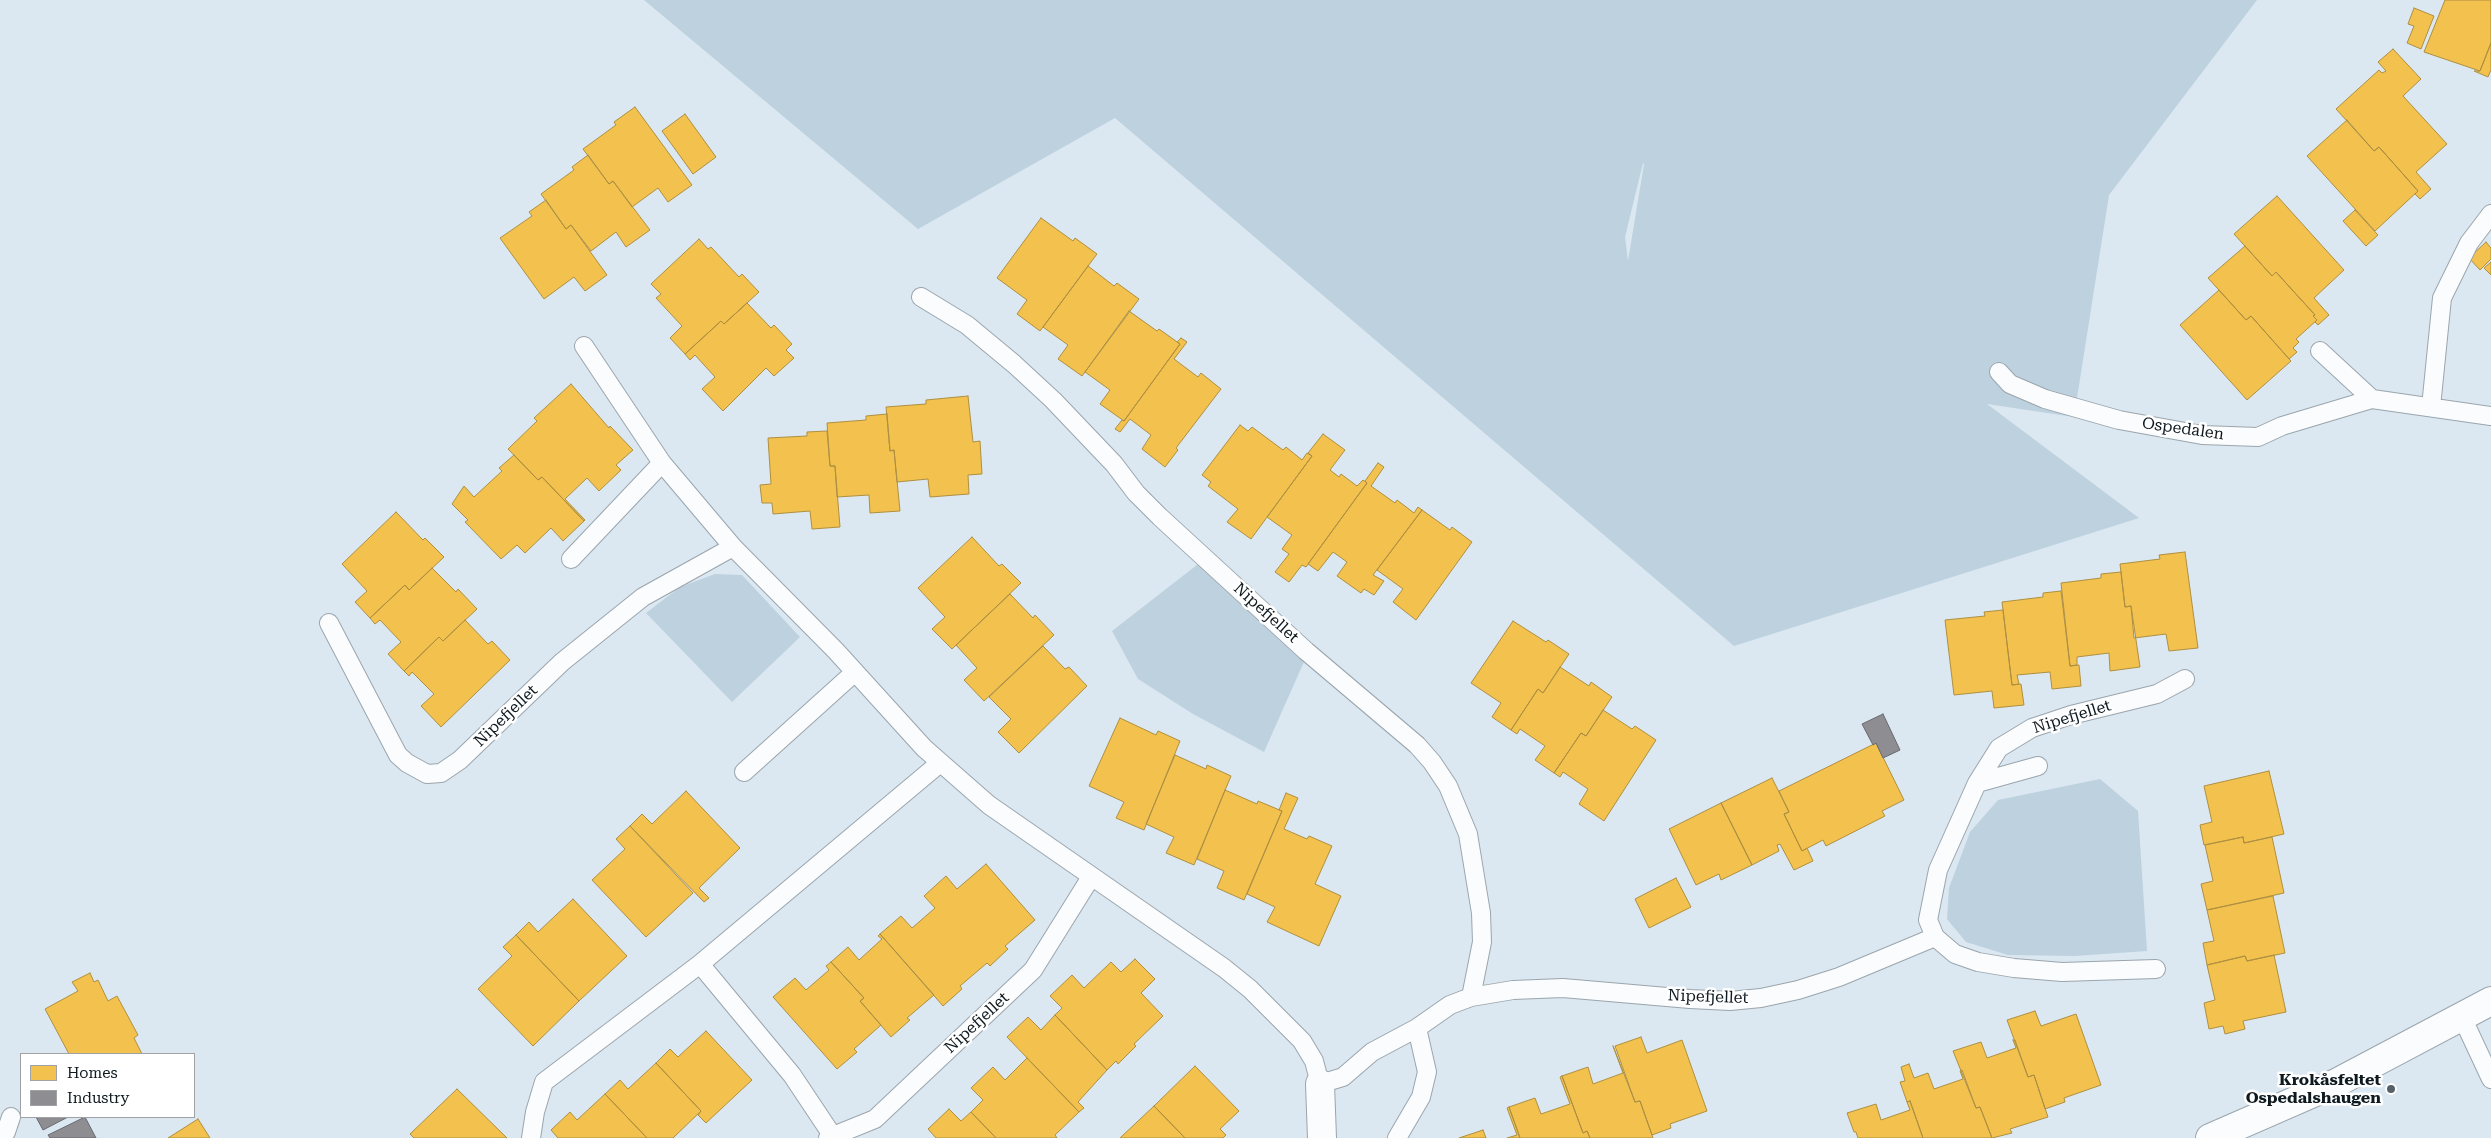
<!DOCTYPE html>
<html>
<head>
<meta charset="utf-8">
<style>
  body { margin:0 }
  #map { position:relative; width:2491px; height:1138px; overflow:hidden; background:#dbe8f1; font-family:"Roboto Serif",serif }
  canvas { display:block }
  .legend { position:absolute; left:20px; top:1053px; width:175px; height:65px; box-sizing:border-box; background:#fff; border:1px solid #9fa3a6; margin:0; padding:6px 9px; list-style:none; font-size:15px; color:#0e1920 }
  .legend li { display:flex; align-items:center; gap:10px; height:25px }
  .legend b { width:25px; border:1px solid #9fa3a6 }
</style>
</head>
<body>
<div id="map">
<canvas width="2491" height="1138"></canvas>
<ul class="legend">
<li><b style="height:14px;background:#f2c14e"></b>Homes</li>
<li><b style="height:14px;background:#8d8d92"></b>Industry</li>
</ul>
</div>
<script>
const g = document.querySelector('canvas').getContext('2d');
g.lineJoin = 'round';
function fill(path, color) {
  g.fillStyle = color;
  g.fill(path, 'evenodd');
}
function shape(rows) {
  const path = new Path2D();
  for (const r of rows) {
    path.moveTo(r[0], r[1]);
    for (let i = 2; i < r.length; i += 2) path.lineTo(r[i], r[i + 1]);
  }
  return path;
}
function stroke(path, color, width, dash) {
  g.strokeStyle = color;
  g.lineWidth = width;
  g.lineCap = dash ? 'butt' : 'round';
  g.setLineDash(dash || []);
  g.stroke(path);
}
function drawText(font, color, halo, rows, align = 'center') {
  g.font = font + ' "Roboto Serif",serif';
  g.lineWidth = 5;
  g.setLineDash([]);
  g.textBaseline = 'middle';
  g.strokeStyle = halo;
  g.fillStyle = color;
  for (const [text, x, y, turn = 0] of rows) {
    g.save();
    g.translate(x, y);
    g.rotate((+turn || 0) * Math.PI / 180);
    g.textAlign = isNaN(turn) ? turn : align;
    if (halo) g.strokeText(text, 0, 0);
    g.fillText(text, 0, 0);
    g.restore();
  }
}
fill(shape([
  [644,0,2257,0,2109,195,2074,417,1987,404,2139,518,1734,646,1115,118,918,229],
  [1643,163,1644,164,1628,261,1625,237],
  [1202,561,1307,655,1264,752,1193,714,1138,679,1112,631],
  [715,574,742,575,800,637,732,702,646,613,680,587],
  [2100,779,2138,811,2147,951,2075,956,2008,955,1966,942,1947,919,1949,888,1970,832,1998,800]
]), '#bed1df');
const homes = shape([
  [2445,0,2491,0,2491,43,2480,71,2424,52,2445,0],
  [2414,8,2434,16,2421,49,2407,43,2414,26,2408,24,2414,8],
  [2491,43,2491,70,2488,77,2474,71,2480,71,2491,43],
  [2393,49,2421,79,2403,96,2447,144,2416,172,2431,189,2420,199,2415,194,2418,191,2379,147,2374,151,2336,109,2379,70,2382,73,2386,71,2378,62,2393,49],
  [635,107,692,185,668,202,658,188,632,207,613,181,609,184,583,149,616,125,614,122,635,107],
  [685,114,716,157,693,174,662,131,685,114],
  [2347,120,2374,151,2379,147,2418,191,2375,231,2307,156,2347,120],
  [588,155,609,184,613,181,650,230,626,247,616,232,591,251,571,225,566,229,541,194,574,170,572,167,588,155],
  [2277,196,2344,270,2314,298,2329,315,2318,325,2315,322,2317,320,2313,316,2315,315,2276,272,2272,276,2234,234,2277,196],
  [546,200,566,229,571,225,607,275,585,291,574,277,544,299,500,238,532,216,529,212,546,200],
  [2355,210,2378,235,2366,246,2343,221,2355,210],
  [1041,218,1073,241,1075,238,1097,254,1040,331,1017,314,1027,300,997,278,1041,218],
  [699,239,708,249,711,247,739,277,742,274,759,292,724,324,721,321,685,354,670,338,682,326,656,298,661,294,651,284,699,239],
  [2486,242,2491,248,2491,259,2480,270,2469,258,2486,242],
  [2245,246,2272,276,2276,272,2315,315,2313,316,2317,320,2296,339,2299,342,2293,348,2297,352,2289,359,2251,316,2246,320,2208,278,2245,246],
  [2491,262,2491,275,2484,268,2491,262],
  [1088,266,1114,286,1117,283,1139,299,1082,376,1058,359,1068,345,1043,327,1088,266],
  [2219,290,2246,320,2251,316,2291,361,2247,400,2180,325,2219,290],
  [747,303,771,328,774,325,792,344,786,350,794,358,774,376,766,368,723,411,702,389,715,377,695,355,690,360,685,354,721,321,724,324,747,303],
  [1129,311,1157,331,1159,329,1180,344,1124,421,1100,404,1110,390,1085,372,1129,311],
  [1181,338,1187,342,1174,359,1198,377,1201,373,1221,389,1176,448,1178,450,1165,467,1142,449,1151,435,1130,419,1120,432,1115,429,1122,420,1124,421,1180,344,1177,342,1181,338],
  [571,384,609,428,610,426,633,450,616,465,621,470,599,491,587,478,565,499,585,520,584,521,542,477,538,480,508,449,537,421,534,418,571,384],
  [968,396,973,442,980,441,982,474,968,475,969,494,930,497,928,479,897,482,894,450,890,451,886,407,926,404,926,400,968,396],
  [887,414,890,451,894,450,900,511,870,513,869,495,837,497,835,466,830,466,827,423,866,420,866,416,887,414],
  [1240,425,1248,431,1252,427,1283,450,1286,447,1302,460,1307,453,1312,456,1251,539,1227,522,1238,509,1208,486,1211,482,1202,475,1240,425],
  [827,431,830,466,835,466,840,527,812,529,810,511,773,514,772,503,762,503,760,485,771,484,768,438,807,436,807,432,827,431],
  [1323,434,1345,450,1330,470,1339,477,1341,474,1357,486,1363,480,1367,483,1306,567,1302,565,1289,582,1275,572,1289,554,1282,549,1292,535,1267,517,1312,456,1308,453,1323,434],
  [514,455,538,480,542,477,584,521,563,541,551,528,525,553,517,545,501,559,465,522,468,520,452,504,464,486,474,497,502,471,499,468,514,455],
  [1378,463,1384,467,1371,486,1395,503,1397,500,1414,513,1418,507,1422,510,1373,575,1384,581,1374,595,1364,589,1361,593,1337,576,1347,562,1333,552,1318,571,1308,564,1367,483,1365,481,1378,463],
  [1422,510,1450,530,1452,527,1472,542,1416,620,1393,602,1403,589,1377,570,1422,510],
  [396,512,423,540,425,538,444,557,409,590,405,585,370,618,355,602,367,591,342,564,396,512],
  [972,537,999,566,1002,564,1021,583,952,649,932,629,945,617,918,588,972,537],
  [2185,552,2198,648,2169,651,2166,634,2134,638,2131,606,2125,607,2120,564,2160,559,2159,555,2185,552],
  [432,568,456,592,458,589,477,609,443,641,439,637,404,671,388,654,401,642,380,620,375,624,370,618,405,585,409,590,432,568],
  [2121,572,2125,607,2131,606,2140,667,2110,671,2109,653,2077,657,2077,665,2070,666,2061,583,2101,578,2101,574,2121,572],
  [2061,591,2070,666,2079,665,2081,686,2052,689,2050,672,2017,675,2019,684,2012,685,2002,602,2043,597,2043,593,2061,591],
  [1010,594,1033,618,1035,615,1054,635,984,701,964,680,977,668,956,645,1010,594],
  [2003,610,2012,685,2021,684,2024,705,1994,708,1992,691,1954,695,1945,620,1985,616,1984,612,2003,610],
  [465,620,488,644,492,641,510,660,441,727,421,706,434,694,412,672,409,676,404,671,439,637,443,641,465,620],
  [1513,621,1546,642,1548,640,1569,654,1543,693,1538,689,1511,730,1492,717,1501,703,1471,683,1513,621],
  [1043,646,1065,669,1069,667,1087,686,1019,753,998,732,1011,719,989,697,1043,646],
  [1560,667,1589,686,1591,682,1612,697,1586,736,1581,733,1554,773,1535,760,1545,746,1520,729,1517,734,1511,730,1538,689,1543,693,1560,667],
  [1603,710,1632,729,1635,726,1656,740,1604,821,1579,804,1588,789,1563,772,1560,777,1554,773,1581,733,1586,736,1603,710],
  [1120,718,1156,735,1158,731,1180,741,1144,830,1116,818,1124,802,1089,786,1120,718],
  [1876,743,1904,800,1882,811,1885,816,1826,846,1823,840,1802,851,1784,814,1789,812,1779,791,1876,743],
  [1175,755,1206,769,1207,765,1231,776,1194,865,1166,853,1174,837,1146,824,1175,755],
  [2269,771,2284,834,2244,843,2243,837,2204,845,2200,825,2212,822,2204,786,2269,771],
  [1772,778,1789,812,1784,814,1802,851,1807,848,1813,861,1794,870,1780,844,1777,845,1779,851,1752,865,1721,803,1772,778],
  [1225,790,1257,804,1258,801,1282,811,1244,900,1217,888,1224,871,1197,859,1225,790],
  [686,791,740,848,699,888,709,898,704,902,630,826,642,814,652,824,686,791],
  [1286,793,1298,798,1284,829,1307,839,1309,836,1332,846,1315,884,1341,896,1319,946,1267,922,1275,907,1247,894,1282,811,1279,810,1286,793],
  [1721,803,1752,865,1721,880,1719,874,1696,885,1669,829,1721,803],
  [630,826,693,893,646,937,592,880,625,849,616,839,630,826],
  [2243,837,2244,843,2272,837,2284,893,2207,910,2201,884,2213,881,2205,845,2243,837],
  [986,864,1035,920,1005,946,1008,949,990,966,987,963,960,986,962,989,943,1006,880,934,901,916,912,928,935,908,924,896,946,876,957,889,986,864],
  [1676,878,1691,907,1649,928,1635,899,1676,878],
  [2273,896,2285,953,2247,961,2245,956,2207,965,2203,943,2214,941,2207,910,2273,896],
  [573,899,627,956,579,1001,516,935,529,922,538,932,573,899],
  [880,934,934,995,907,1018,910,1020,891,1037,860,1001,864,998,831,962,848,947,859,960,882,939,878,936,880,934],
  [516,935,579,1001,533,1046,478,989,512,956,503,947,516,935],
  [2274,955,2286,1012,2243,1021,2245,1029,2225,1034,2223,1026,2209,1029,2204,1003,2215,1000,2207,965,2245,956,2247,961,2274,955],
  [1135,959,1155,979,1141,993,1163,1016,1134,1044,1136,1046,1118,1064,1116,1061,1107,1070,1055,1015,1062,1008,1050,996,1072,975,1084,988,1111,962,1121,972,1135,959],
  [831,962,864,998,860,1001,881,1025,854,1049,857,1052,837,1069,773,997,795,978,806,990,829,970,826,966,831,962],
  [90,973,94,982,98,980,108,1001,117,996,138,1035,134,1038,142,1054,69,1054,45,1009,78,991,72,982,90,973],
  [2035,1011,2041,1026,2076,1014,2101,1085,2064,1098,2065,1102,2045,1109,2034,1075,2028,1077,2007,1020,2035,1011],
  [1055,1015,1107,1070,1078,1102,1084,1108,1079,1112,1007,1037,1028,1017,1041,1030,1055,1015],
  [706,1031,752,1080,706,1123,698,1115,701,1111,656,1063,670,1049,678,1057,706,1031],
  [1641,1037,1647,1053,1682,1040,1707,1111,1670,1124,1671,1128,1652,1135,1640,1101,1635,1102,1615,1046,1641,1037],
  [2013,1040,2015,1040,2028,1077,2034,1075,2048,1117,2010,1129,2012,1133,1992,1138,1980,1107,1976,1108,1953,1051,1981,1042,1987,1058,2016,1048,2013,1040],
  [1613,1046,1635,1102,1640,1101,1653,1138,1590,1138,1587,1131,1583,1133,1562,1076,1588,1067,1593,1084,1623,1073,1613,1046],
  [1027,1058,1079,1112,1055,1135,1057,1138,996,1138,971,1112,983,1100,971,1088,993,1067,1005,1080,1027,1058],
  [656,1063,701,1111,673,1138,647,1138,605,1094,620,1080,628,1089,656,1063],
  [1909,1064,1914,1078,1928,1073,1934,1089,1963,1079,1960,1071,1962,1070,1976,1108,1980,1107,1992,1138,1923,1138,1910,1101,1907,1102,1900,1082,1905,1081,1901,1067,1909,1064],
  [1195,1066,1239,1111,1220,1129,1226,1135,1223,1138,1185,1138,1154,1106,1195,1066],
  [1562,1076,1583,1133,1587,1131,1590,1138,1520,1138,1509,1107,1535,1098,1541,1114,1570,1104,1560,1077,1562,1076],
  [457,1089,507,1138,414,1138,410,1134,457,1089],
  [605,1094,647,1138,558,1138,551,1130,570,1112,577,1120,605,1094],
  [1910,1101,1923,1138,1858,1138,1856,1132,1854,1132,1847,1113,1876,1104,1881,1120,1910,1110,1907,1102,1910,1101],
  [1154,1106,1185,1138,1120,1138,1154,1106],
  [1509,1107,1520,1138,1507,1138,1517,1135,1507,1108,1509,1107],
  [949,1109,961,1121,971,1112,996,1138,936,1138,928,1129,949,1109],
  [198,1119,210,1138,168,1138,198,1119],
  [1483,1130,1486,1138,1459,1138,1483,1130]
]);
fill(homes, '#f2c14e');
stroke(homes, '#ae8f40', 1);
const industry = shape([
  [1883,714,1900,750,1883,758,1876,743,1873,745,1862,724,1883,714],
  [36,1117,68,1117,43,1130,36,1117],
  [85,1117,96,1138,50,1138,48,1135,85,1117]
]);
fill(industry, '#8d8d92');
stroke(industry, '#676a70', 1);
const lane = shape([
  [921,297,967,325,1014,364,1053,400,1114,464,1136,493,1160,517,1306,651,1417,745,1432,762,1448,786,1468,834,1481,913,1482,942,1471,997,1450,1005,1417,1028],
  [584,346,662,463,733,547,836,651,924,748,989,805,1224,968,1250,989,1302,1041,1314,1061,1320,1084,1343,1077,1372,1052,1417,1028,1427,1072,1421,1097,1397,1138],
  [2320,351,2372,399],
  [1999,372,2010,384,2045,399,2119,420,2202,435,2258,437,2282,426,2372,399,2491,416],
  [2431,407,2442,298,2469,243,2491,214],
  [571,559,662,463],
  [329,623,398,755,407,763,427,774,441,773,460,760,562,662,643,597,733,547],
  [744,772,855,672],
  [1977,783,2038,766],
  [1935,937,1928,920,1938,870,1977,783,1999,748,2032,728,2071,715,2157,694,2185,679],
  [700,964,792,1075,832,1135],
  [1471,997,1513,990,1563,988,1690,999,1730,1001,1761,998,1798,990,1839,977,1935,937,1955,954,1978,962,2014,968,2062,972,2156,969],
  [2462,1017,2491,1079],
  [0,1138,6,1132,11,1117],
  [531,1138,535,1112,544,1082,700,964,940,763],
  [828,1138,875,1119,1033,970,1091,877]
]);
const street = shape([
  [1320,1084,1322,1138]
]);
const secondary = shape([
  [2210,1138,2336,1083,2491,1001]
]);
stroke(lane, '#9ba5ad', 20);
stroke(street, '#9ba5ad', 30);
stroke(secondary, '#9ba5ad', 30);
stroke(lane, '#fafcfd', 18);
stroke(street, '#fafcfd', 28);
stroke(secondary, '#fafcfd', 28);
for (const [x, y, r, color] of [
  [2391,1089,5,"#566169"]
]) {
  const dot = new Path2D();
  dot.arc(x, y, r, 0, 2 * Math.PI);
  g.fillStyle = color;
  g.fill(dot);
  stroke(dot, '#fff', 2);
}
drawText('16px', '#0e1920', '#fff', [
  ["Ospedalen",2183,429,8],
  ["Nipefjellet",1266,613,42],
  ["Nipefjellet",506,716,-44],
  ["Nipefjellet",2072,717,-17],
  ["Nipefjellet",1708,997,2],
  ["Nipefjellet",977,1023,-43]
]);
drawText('bold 16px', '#0e1920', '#fff', [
  ["Krokåsfeltet",2381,1080],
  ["Ospedalshaugen",2381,1098]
], 'right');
</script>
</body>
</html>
